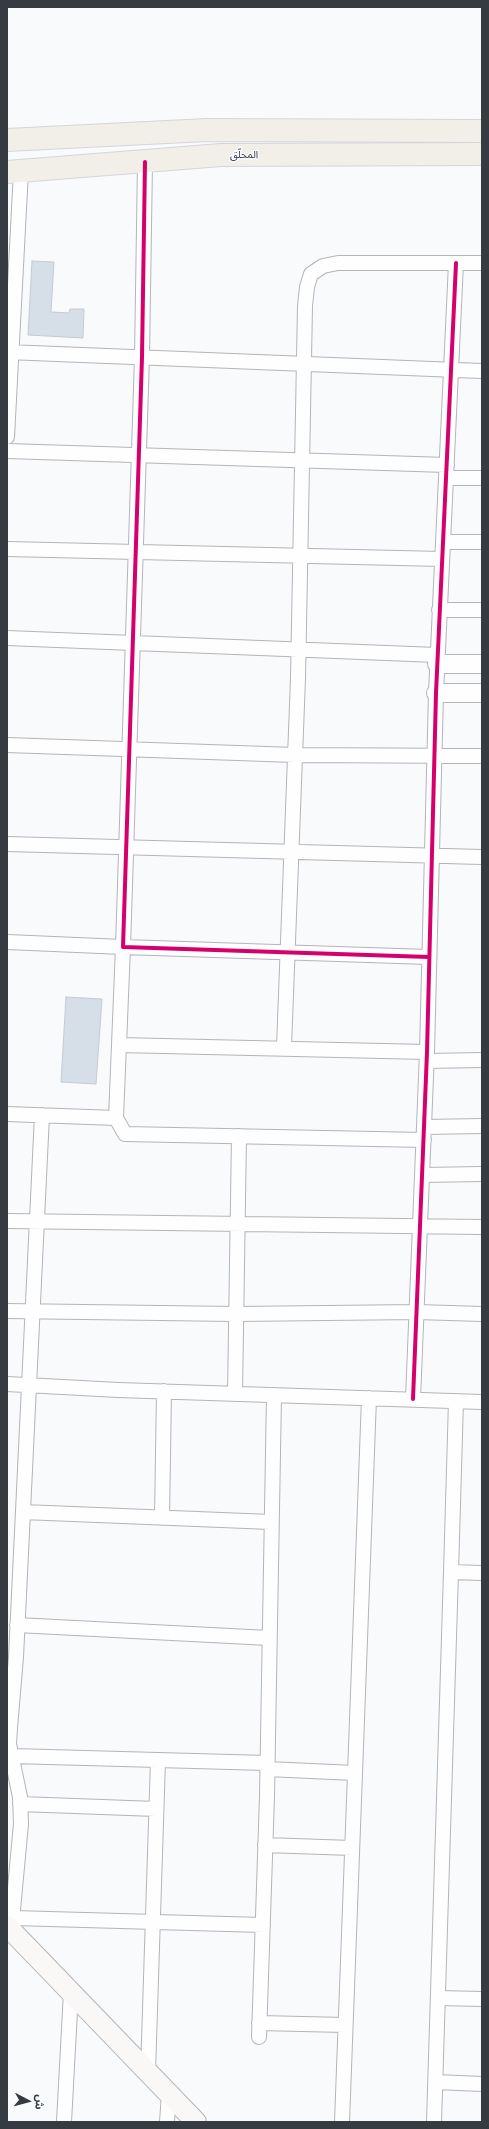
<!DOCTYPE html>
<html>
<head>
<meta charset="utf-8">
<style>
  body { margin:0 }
  #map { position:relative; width:489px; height:2129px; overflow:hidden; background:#f8fafc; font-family:"Public Sans","Noto Sans Arabic",sans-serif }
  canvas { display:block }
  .frame { position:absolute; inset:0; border:8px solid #363b41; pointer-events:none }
  .north { position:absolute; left:8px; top:2081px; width:40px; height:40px; -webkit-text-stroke:3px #f7f9fd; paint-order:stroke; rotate:96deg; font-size:11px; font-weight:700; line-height:16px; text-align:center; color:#363b41 }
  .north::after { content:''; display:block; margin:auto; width:14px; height:18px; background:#363b41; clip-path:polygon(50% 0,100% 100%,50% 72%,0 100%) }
</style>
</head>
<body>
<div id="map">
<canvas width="489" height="2129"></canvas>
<div class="frame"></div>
<div class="north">ش</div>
</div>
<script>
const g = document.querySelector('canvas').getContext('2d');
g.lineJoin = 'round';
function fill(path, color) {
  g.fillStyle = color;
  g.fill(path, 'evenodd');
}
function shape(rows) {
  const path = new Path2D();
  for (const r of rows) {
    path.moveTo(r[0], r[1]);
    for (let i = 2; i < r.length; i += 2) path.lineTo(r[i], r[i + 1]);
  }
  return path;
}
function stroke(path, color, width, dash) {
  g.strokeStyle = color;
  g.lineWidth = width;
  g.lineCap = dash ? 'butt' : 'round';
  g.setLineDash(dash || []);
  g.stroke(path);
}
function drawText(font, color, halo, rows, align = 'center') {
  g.font = font + ' "Public Sans","Noto Sans Arabic",sans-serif';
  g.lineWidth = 3;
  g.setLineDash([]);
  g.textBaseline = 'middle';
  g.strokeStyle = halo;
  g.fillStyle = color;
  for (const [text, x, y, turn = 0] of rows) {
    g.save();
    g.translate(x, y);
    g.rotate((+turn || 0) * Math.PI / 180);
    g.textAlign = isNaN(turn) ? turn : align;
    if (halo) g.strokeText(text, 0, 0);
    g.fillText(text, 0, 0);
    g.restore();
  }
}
const building = shape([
  [32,261,54,262,51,312,69,313,70,309,84,309,83,338,28,335,32,261],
  [66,997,102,999,96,1084,61,1082,66,997]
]);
fill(building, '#d6dee8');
stroke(building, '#c6cace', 1);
const minor = shape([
  [145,162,142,357,123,947,429,957],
  [7,352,482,371],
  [7,437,21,171],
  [7,451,447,465],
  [446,478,482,478],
  [443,542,482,542],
  [7,549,442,559],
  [439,610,482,610],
  [7,638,437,655],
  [7,745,295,755,482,756],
  [7,844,482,857],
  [7,942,123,947,116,1118,7,1114],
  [119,1045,427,1052],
  [284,1047,298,678,305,306,307,287,311,274,323,266,338,263,482,263],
  [427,1061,482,1060],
  [116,1118,125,1134,424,1140],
  [424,1127,482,1126],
  [422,1175,482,1174],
  [7,1221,482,1227],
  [7,1311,236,1314,417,1312,482,1314],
  [7,1384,118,1390,482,1402],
  [235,1393,239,1136],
  [413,1399,427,1052,436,693,456,263],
  [456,1401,451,1572,482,1573],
  [23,1512,271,1522],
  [162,1518,164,1391],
  [17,1625,269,1638],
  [12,1756,267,1763],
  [267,1769,355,1773],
  [20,1804,156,1809],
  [265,1845,352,1848],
  [13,1918,263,1925],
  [11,1931,21,1824,20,1797,9,1744,10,1728,16,1657,42,1115],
  [438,1998,482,1999],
  [259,2023,345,2025],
  [259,2037,267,1796,274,1395],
  [148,2072,158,1760],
  [436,2082,482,2084],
  [64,2122,71,1992],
  [167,2122,169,2094],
  [342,2122,369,1398],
  [434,2122,451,1572]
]);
const tertiary = shape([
  [437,664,482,664],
  [436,693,482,693]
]);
const secondary = shape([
  [7,1926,196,2122]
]);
const trunk = shape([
  [7,140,207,130,482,131],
  [7,172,221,155,482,154]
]);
stroke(minor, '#b2b5b9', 16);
stroke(tertiary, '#b2b5b9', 20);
stroke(secondary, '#b2b5b9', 22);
stroke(trunk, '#d4d6d8', 24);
stroke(minor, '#fefeff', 14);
stroke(tertiary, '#fefeff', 18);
stroke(secondary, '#faf8f6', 20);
stroke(trunk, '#f2eee8', 22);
stroke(shape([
  [145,162,142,357,123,947,429,957],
  [413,1399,427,1052,436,693,456,263]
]), '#d6006c', 4);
drawText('10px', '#363b41', '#f7f9fd', [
  ["المحلّق",244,155]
]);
</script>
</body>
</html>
